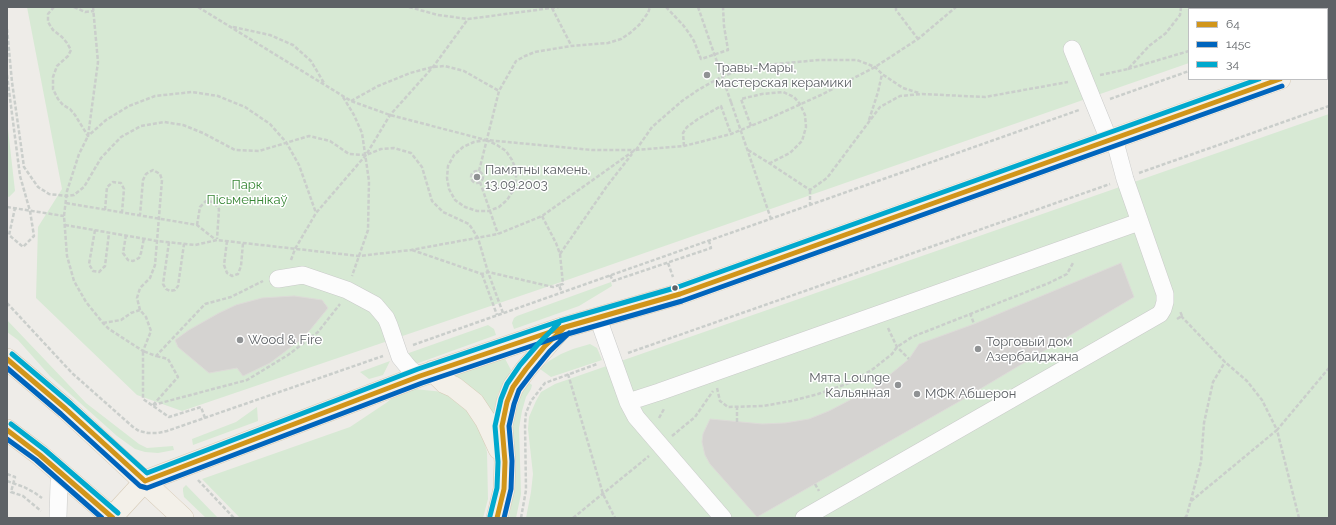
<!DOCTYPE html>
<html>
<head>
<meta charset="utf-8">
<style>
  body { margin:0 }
  #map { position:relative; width:1336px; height:525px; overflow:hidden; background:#eeece8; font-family:Raleway,sans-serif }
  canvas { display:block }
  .frame { position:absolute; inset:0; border:8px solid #5e6266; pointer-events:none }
  .legend { position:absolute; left:1188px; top:8px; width:140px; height:72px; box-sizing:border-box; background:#fff; border:1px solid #bfc0c2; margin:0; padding:5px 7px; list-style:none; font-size:12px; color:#5e6266 }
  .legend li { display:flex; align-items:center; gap:8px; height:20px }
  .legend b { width:20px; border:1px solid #bfc0c2 }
</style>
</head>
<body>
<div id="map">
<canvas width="1336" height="525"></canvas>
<div class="frame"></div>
<ul class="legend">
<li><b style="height:5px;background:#d1951a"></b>64</li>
<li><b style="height:5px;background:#0065bd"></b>145с</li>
<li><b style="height:5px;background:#00a9ce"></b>34</li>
</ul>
</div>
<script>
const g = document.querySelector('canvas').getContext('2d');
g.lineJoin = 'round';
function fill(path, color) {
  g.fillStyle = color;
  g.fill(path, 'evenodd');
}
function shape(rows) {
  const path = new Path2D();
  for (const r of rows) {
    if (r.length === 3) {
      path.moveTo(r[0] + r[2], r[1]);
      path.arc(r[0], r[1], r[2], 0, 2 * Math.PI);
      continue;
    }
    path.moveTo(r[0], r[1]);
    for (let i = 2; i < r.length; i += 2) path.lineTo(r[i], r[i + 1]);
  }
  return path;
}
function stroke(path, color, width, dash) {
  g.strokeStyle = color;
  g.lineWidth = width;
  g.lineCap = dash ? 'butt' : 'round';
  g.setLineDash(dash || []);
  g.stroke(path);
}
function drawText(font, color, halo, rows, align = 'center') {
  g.font = font + ' Raleway,sans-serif';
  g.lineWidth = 3;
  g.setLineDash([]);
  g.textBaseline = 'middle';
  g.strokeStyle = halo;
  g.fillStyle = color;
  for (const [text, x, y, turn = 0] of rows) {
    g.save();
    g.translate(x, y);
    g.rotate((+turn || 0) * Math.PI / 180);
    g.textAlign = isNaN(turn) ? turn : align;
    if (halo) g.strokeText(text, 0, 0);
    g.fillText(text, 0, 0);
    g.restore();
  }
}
fill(shape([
  [27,7,1329,7,1329,14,1327,15,1327,9,1189,9,1189,63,570,279,182,411,137,395,36,298,38,227,62,189],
  [1329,114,1329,518,526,518,531,492,533,474,528,429,529,417,536,401,541,392,555,384],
  [7,120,15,191,9,197,7,196],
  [611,282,612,286,579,306,514,329,512,323,514,318,517,316],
  [7,320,86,403,139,444,147,448,173,446,174,450,158,453,145,452,135,449,117,436,50,376,18,340,7,332],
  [488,325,494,329,496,335,413,365,406,354],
  [590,344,597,348,602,360,551,377,540,369,549,361,561,354,573,349],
  [502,353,511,370,498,394,493,413,445,374],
  [390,361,383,375,369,379,360,372],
  [528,382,532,385,531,389,526,397,522,411,519,428,521,494,516,518,509,518,514,487,513,423,519,400,524,388],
  [414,389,444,392,471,411,484,441,487,452,488,499,483,518,240,518,202,479,350,427,386,403,397,394],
  [257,407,258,421,193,445,192,439,236,422],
  [186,485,218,518,206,518,184,497,183,491,183,488]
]), '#d7e9d4');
const building = shape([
  [1121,263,1134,297,960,401,757,517,710,464,705,455,702,442,703,434,710,419,762,424,785,423,809,419,829,411,875,387,909,359,919,344,974,324,1121,263],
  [294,296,322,300,328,308,310,330,299,341,270,363,243,376,237,368,209,373,178,347,175,340,189,330,219,313,236,305,262,298,294,296]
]);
fill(building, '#d5d3d1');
stroke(building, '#dddbd8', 1);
const minor = shape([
  [1072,49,1109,140],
  [278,279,303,275,347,290,375,305,386,318,389,325,400,357,409,368,417,375,420,376],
  [598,318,628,402,659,392,1139,222],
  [628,402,636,417,723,518],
  [58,518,59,483,62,474],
  [804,518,1160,314,1163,309,1165,302,1165,294,1125,179,1114,138]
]);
const major = shape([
  [1327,62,1329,61],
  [7,359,66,409,183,518],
  [433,371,445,383,454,387,474,403,486,421,499,449],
  [7,430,40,455,113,518],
  [112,517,145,481,420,376,562,328,680,294,1280,79],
  [497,518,504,489,505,462,502,426,507,402,513,387,526,369,560,330]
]);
stroke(minor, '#cacbca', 18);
stroke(major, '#d6cab6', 22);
stroke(shape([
  [54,7,48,14,48,22,53,30,62,37,67,43,71,50,68,56,57,66,53,77,53,89,58,99,63,105,70,109,75,115,88,136,106,120,129,106,155,96,192,92,218,96,245,107,270,124,286,142,299,165,316,213],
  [74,7,85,12,94,11],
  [93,7,98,62,88,136,79,154,67,191,64,216,67,256,74,281,86,302,103,323,109,329,143,351,151,331,146,317,140,310,131,313,121,320,103,323],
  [198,7,351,101,390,115,486,140,592,150,635,150],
  [409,7,438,15,468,19,559,7],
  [666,7,683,25,689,33,694,41,701,59,728,50,724,26,723,7],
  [698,7,716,59],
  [896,7,896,10,918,39],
  [552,8,571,45],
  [1309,9,1310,7],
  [1312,9,1319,7],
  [1327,23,1329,23],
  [233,27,270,35,293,45,311,61,324,83],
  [7,29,12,82,24,167,38,187,49,194,67,196,74,195,84,187,101,158,121,137,141,126,164,122,183,125,203,133,235,150,259,151,309,136,330,141,349,154,366,155,381,149,394,148,411,153,422,167,432,201,443,212,469,224,478,238,488,272,503,313],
  [1128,69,1189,51],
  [7,75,20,176,30,211,34,236,23,247,9,235,15,208],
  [1100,75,1128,69,1149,46,1166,33,1180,15,1181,7],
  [343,97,354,115,362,133,369,181,368,230,352,276],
  [1110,99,1189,71],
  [351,101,378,86,410,73,433,67,445,66,464,71,499,91],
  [731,102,771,219],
  [869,120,878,92,882,74],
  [751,126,741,99,762,94,783,92,794,97,800,104,805,115,806,127,802,141,790,153,770,163],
  [486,140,497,145,506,151,512,160,516,170,516,181,513,191,507,200,499,207,489,211,477,211,465,207,455,200,449,189,447,178,448,166,454,155,463,147,474,142,486,140],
  [684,146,683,133,687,127,698,119,721,106,731,134],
  [636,150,652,127,682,101,698,90,721,77,740,70,764,65,819,60,857,60,875,67,882,74,903,88,919,93],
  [748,150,769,163,810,190,827,178,880,107,900,96,922,94,985,97,1068,82],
  [477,177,6],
  [479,171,499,91,516,61,525,56,535,52,571,46,608,43,621,39,630,33,639,25,648,13,650,7],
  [1139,173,1329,106],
  [480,182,498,234],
  [810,190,810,205],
  [66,203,197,225,216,240],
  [7,207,64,216],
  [105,210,107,187,113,182,121,183,124,189,122,212],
  [542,216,556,243,560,254,563,284,559,285,562,293],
  [65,225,157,241,195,245,217,240,359,256,411,250,498,234,542,216,635,150,684,146,731,134,768,119,823,94,875,67,918,39,956,7],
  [197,225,200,207,206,201,214,202,219,209,217,239],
  [95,230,89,264,93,271,99,272,105,266,109,233],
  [126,235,123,253,128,260,133,261,139,258,141,253,144,238],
  [227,241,224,265,227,273,232,276,238,274,241,266,243,243],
  [169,242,163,284,166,289,170,291,175,290,178,286,184,244],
  [412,250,482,274,488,272,553,287,559,285],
  [560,254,607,186,632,154],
  [291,260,295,249,316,213,366,155,390,115,433,67,468,19],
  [668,263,673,277],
  [482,274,497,315],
  [610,275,613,281,711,248,709,241],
  [7,303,72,373,133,427,139,431,148,433,158,433,167,431,383,356],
  [140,310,137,298,140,288,150,278,155,265,157,241,162,180,160,174,153,170,146,174,143,180,140,215],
  [970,313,974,324],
  [1181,316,1225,362,1247,381,1262,400,1277,430,1190,502],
  [1177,319,1182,316,1180,311],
  [888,328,897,347,909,359],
  [413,345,1079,110],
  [628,353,1110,184],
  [568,374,603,494,615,518],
  [717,388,720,401,728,407,763,406,791,401,818,394,852,382,873,369,892,354,897,347,912,337,1049,283,1067,274,1073,263],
  [153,405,247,380,288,355,318,332,340,304],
  [153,405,178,377,168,359,156,356],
  [205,418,201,407,169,417,143,399,143,351,156,356,205,304,231,297,263,281],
  [659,418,664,409],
  [737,422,737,406],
  [672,436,695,417,713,391],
  [7,474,15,477,11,492,23,496,41,511],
  [198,480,234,518],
  [7,481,24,487,35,493,42,498],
  [815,484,819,491],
  [521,518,526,490,525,424,526,413,531,401,545,383,597,364],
  [573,518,649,456],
  [1185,518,1187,515,1201,462,1204,423,1213,382,1225,362],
  [1299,518,1277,430,1329,368]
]), '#cacecb', 2.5, [4, 2]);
stroke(minor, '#fcfcfc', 17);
stroke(major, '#f3f0e9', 21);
stroke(shape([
  [716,59,731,102]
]), '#cacecb', 2.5, [4, 2]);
stroke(shape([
  [7,359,66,409,145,481,420,376,562,328,680,294,1280,79],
  [7,430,40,455,113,518],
  [497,518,504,489,505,462,502,426,507,402,513,387,526,369,545,346,564,328]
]), '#d1951a', 5);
stroke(shape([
  [7,368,61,414,140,486,147,488,422,383,564,335,682,301,1282,86],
  [7,439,36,460,102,518],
  [504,518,511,489,512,461,509,426,514,404,519,390,532,373,550,351,569,333]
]), '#0065bd', 5);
stroke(shape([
  [12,354,71,404,147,473,418,369,560,321,678,287,1259,79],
  [11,424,45,450,118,513],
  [490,516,497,488,498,462,495,426,501,399,507,384,520,365,540,342,559,323]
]), '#00a9ce', 5);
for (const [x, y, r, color] of [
  [707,75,4,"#909294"],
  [477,177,4,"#909294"],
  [675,288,3.5,"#5e6266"],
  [240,340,4,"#909294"],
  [978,349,4,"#909294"],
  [898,385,4,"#909294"],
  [917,394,4,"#909294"]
]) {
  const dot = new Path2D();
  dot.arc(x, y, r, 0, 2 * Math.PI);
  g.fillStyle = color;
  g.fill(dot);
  stroke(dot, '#fff', 1.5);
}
drawText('13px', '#5e6266', '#fff', [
  ["Травы-Мары,",715,68],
  ["мастерская керамики",715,83],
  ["Памятны камень,",485,170],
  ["13.09.2003",485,185],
  ["Wood & Fire",248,340],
  ["Торговый дом",986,342],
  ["Азербайджана",986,357],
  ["Мята Lounge",890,378,"right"],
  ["Кальянная",890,393,"right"],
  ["МФК Абшерон",925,394]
], 'left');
drawText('13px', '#378635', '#fff', [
  ["Парк",247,185],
  ["Пісьменнікаў",247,200]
]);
</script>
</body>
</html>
